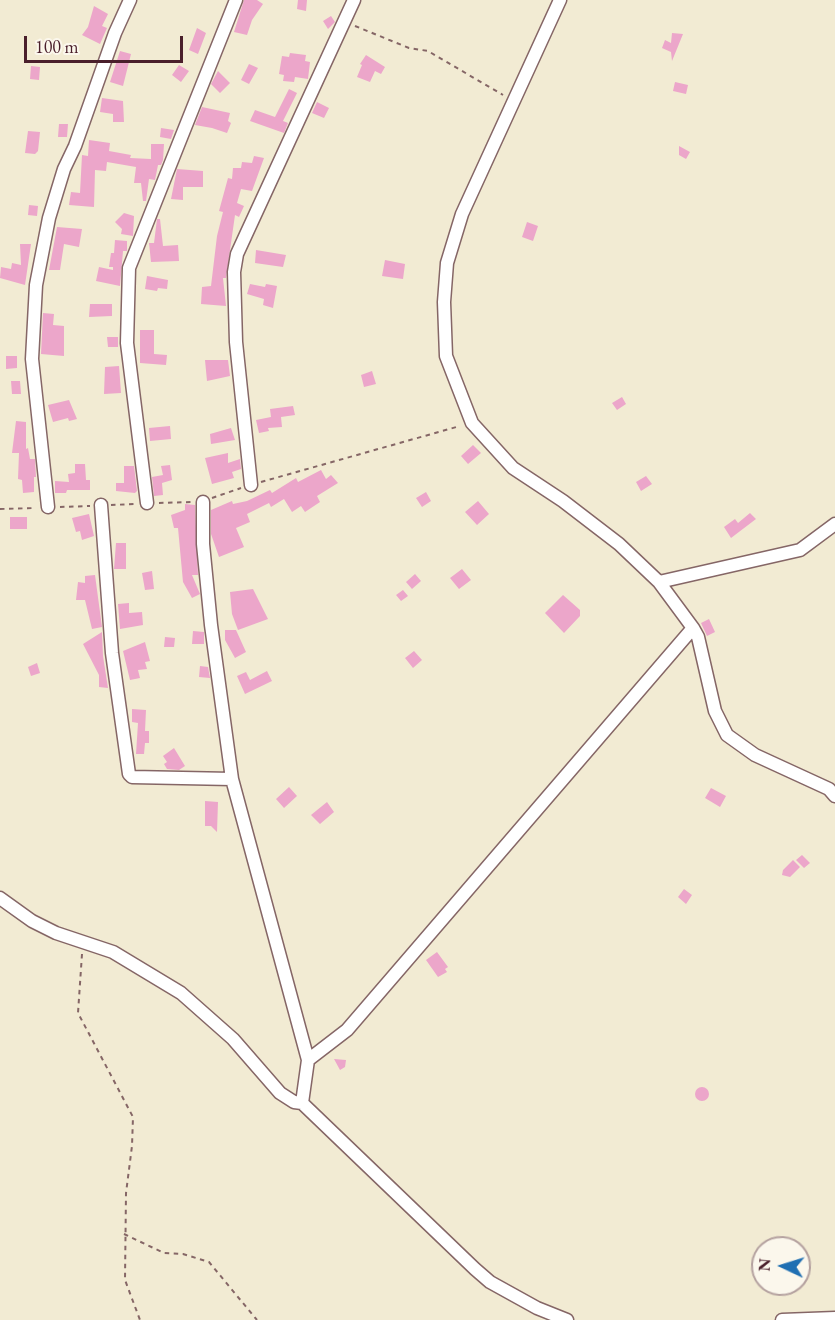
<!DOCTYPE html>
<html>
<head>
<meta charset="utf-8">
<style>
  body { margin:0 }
  #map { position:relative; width:835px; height:1320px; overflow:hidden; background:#f2ebd3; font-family:"EB Garamond",serif }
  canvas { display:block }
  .north { position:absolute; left:751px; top:1236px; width:60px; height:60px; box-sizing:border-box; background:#fbf7ec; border:2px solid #b4a19f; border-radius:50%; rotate:274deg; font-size:16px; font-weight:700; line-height:24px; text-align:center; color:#4a1f2b }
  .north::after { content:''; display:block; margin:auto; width:21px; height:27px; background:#1f6fb2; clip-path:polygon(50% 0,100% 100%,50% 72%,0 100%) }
  .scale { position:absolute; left:24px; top:36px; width:159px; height:27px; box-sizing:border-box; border:3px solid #4a1f2b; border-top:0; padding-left:8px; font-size:18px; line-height:21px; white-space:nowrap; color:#4a1f2b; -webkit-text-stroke:4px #fbf7ec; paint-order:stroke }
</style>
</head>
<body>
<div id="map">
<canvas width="835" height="1320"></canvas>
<div class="north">N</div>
<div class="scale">100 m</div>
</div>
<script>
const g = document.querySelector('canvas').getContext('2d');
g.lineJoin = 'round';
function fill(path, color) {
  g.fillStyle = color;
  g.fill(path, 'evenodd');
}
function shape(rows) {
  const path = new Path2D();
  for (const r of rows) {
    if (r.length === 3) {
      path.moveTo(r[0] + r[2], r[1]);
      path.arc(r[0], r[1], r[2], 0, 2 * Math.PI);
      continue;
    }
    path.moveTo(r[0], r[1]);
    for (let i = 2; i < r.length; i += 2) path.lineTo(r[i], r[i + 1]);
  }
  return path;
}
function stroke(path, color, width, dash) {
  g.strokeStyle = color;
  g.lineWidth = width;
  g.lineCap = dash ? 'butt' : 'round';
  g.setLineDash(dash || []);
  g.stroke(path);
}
fill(shape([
  [244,0,257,0,263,4,252,20,247,35,234,32],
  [298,0,307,0,306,11,297,9],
  [94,6,108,14,102,26,107,28,100,44,82,35,88,27],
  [331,16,335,22,328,29,323,21],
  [197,28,206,33,198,54,189,50],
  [672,33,683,34,672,61,671,52,662,48,665,40,671,43],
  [120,51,131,54,123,86,110,82],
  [290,53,306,55,305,61,310,62,308,79,295,77,294,82,283,81,284,75,279,74,282,56,289,57],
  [366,55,385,67,381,74,375,71,370,82,357,77,362,65,360,64],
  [249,64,258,68,249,84,241,80],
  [179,65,189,71,181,82,172,75],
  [31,66,40,67,39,80,30,79],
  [218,71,230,83,220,93,211,84],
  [675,82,688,85,686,94,673,91],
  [289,89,297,93,283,121,288,123,284,133,250,121,255,110,275,117],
  [102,98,123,101,124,122,113,122,113,114,100,112],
  [317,102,329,108,324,118,312,113],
  [202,107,230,113,228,121,231,123,227,133,212,128,195,125],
  [59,124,68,124,67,137,58,137],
  [161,128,174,130,171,139,160,137],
  [28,131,40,132,38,151,35,154,25,153],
  [89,140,110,143,109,151,131,155,130,158,151,159,151,144,164,144,163,160,161,165,158,165,155,180,149,179,146,201,143,201,141,183,134,183,136,167,107,162,106,171,95,170,94,207,69,205,71,192,80,193,82,155,88,156],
  [679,146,690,152,686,159,679,155],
  [254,156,264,158,252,191,241,189,237,203,244,206,239,217,235,215,226,278,223,278,226,306,201,304,202,287,211,286,217,236,223,212,219,211,228,178,232,179,233,168,241,168,242,162,252,163],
  [177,169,203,171,203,187,183,187,183,200,171,199],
  [29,205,38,206,37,216,28,215],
  [124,213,134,216,133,236,121,234,122,229,115,222],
  [157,219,160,219,163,246,178,245,179,261,151,262,149,243,154,243],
  [527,222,538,226,533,241,522,237],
  [57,227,82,229,79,247,64,244,60,270,49,270],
  [115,240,127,241,127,251,123,251,120,286,96,281,99,267,113,270,113,267,109,267,111,253,114,253],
  [20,244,31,244,25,285,0,278,1,267,11,269,12,263,21,265],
  [256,250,286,255,283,267,255,263],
  [385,260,405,264,403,279,382,276],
  [147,276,168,280,167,289,158,288,157,291,145,289],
  [250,284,265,287,266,284,277,286,273,308,263,305,264,299,247,294],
  [90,304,112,304,112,316,89,317],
  [43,313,54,314,53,325,64,326,64,356,41,354],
  [140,330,154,330,154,354,167,355,166,365,140,363],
  [107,337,118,337,118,347,108,347],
  [6,356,17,356,17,368,6,369],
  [205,360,228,360,230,376,207,381],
  [119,366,121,393,104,394,105,367],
  [372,371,376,384,364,387,361,375],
  [11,381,20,381,21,394,12,394],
  [622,397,626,404,617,410,612,403],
  [69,400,77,419,69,421,68,418,53,422,48,405],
  [293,406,295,415,281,417,282,427,268,428,269,431,259,433,256,420,271,417,270,409],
  [16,421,26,422,26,449,28,448,30,459,35,459,36,477,34,477,34,492,23,493,22,480,18,479,19,453,12,453],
  [170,426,171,439,150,441,149,428],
  [231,428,235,440,211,444,210,434],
  [473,445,481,453,468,464,461,456],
  [228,453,228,463,240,459,241,469,232,472,234,478,212,484,205,458],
  [75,464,85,464,86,480,90,480,90,490,67,490,66,493,55,493,55,481,69,482,68,474,75,473],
  [170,465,172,480,162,483,163,495,154,496,152,477,163,475,161,466],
  [124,466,134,466,137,491,135,493,116,491,116,483,124,483],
  [321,470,326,479,331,475,338,483,317,496,320,502,305,512,301,506,292,512,284,499,271,507,269,503,247,514,250,522,236,528,244,547,219,557,211,534,211,510,232,501,233,504,247,501,270,490,272,493,296,478,298,482],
  [646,476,652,484,641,491,636,482],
  [426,492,431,501,422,507,416,498],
  [478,501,489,514,477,525,465,512],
  [185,504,195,505,198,575,192,575,200,594,192,598,183,582,178,528,174,528,171,515,185,510],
  [750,513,756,519,731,538,724,527,735,519,738,523],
  [89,514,94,536,82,540,80,531,76,532,72,518],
  [10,517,27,517,27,529,10,529],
  [116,543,126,543,126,569,114,569],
  [462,569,471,580,459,589,450,578],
  [152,571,154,589,145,590,142,573],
  [415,574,421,581,412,589,406,582],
  [95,575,102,627,92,629,85,600,76,600,78,582,85,583,85,576],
  [253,589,268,619,238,630,232,614,230,592],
  [403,590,408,596,401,601,396,595],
  [563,595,580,610,580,616,564,633,545,613],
  [129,603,129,613,142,612,143,625,120,629,118,604],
  [709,619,715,632,707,636,701,623],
  [225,630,236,630,246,652,235,658,225,640],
  [193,631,204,632,204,644,192,644],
  [102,632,103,656,108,688,99,687,99,675,83,644],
  [165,637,175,638,174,647,164,647],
  [145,642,150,661,145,662,147,669,138,670,140,678,130,680,123,651],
  [414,651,422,660,413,668,405,658],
  [37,663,40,673,31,676,28,667],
  [200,666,208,667,210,678,199,677],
  [267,671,272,681,245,694,237,676,246,672,250,680],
  [132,709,146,710,145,731,149,731,149,743,145,743,144,754,136,754,138,723,132,722],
  [174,748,185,766,179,770,167,769,164,764,167,762,163,756],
  [289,787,297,796,284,808,276,799],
  [711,788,726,796,720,807,705,798],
  [205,801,218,802,217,832,211,826,205,826],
  [327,802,334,812,320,824,311,815],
  [802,855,810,863,804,868,796,860],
  [793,860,800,867,790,877,782,875,783,870],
  [684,889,692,895,686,904,678,897],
  [437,952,448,967,445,969,447,972,438,977,426,960],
  [334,1059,346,1060,345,1067,340,1070],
  [702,1094,7]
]), '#eca6ca');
const minor = shape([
  [560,0,462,214,447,263,444,302,446,356,472,423,513,468,563,501,619,544,659,582,693,628,698,637,715,711,727,735,755,755,829,789,835,796],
  [251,485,236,342,234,272,237,254,354,0],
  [203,502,203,544,211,625,232,779,308,1060,302,1103],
  [147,503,127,343,129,268,236,0],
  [101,505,112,653,129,774,132,777,232,779],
  [48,507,32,359,36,285,49,218,64,169,75,146,115,33,130,0],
  [659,582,800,550,835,524],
  [0,898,32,921,56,933,113,952,181,993,233,1039,280,1093,294,1102,302,1103,475,1269,490,1282,537,1308,567,1320],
  [308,1060,347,1030,693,628],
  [782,1320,835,1318]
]);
stroke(minor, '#856666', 15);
stroke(shape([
  [355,26,409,48,428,51,503,95],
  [261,482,460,426],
  [212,498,241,488],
  [159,503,192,502],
  [111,505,135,504],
  [60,507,90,506],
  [0,509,36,508],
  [82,954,78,1013,133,1117,132,1146,126,1193,125,1280,140,1320],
  [124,1234,164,1253,183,1254,209,1262,257,1320]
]), '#856666', 2, [4.5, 4.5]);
stroke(minor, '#fff', 12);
</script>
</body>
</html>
